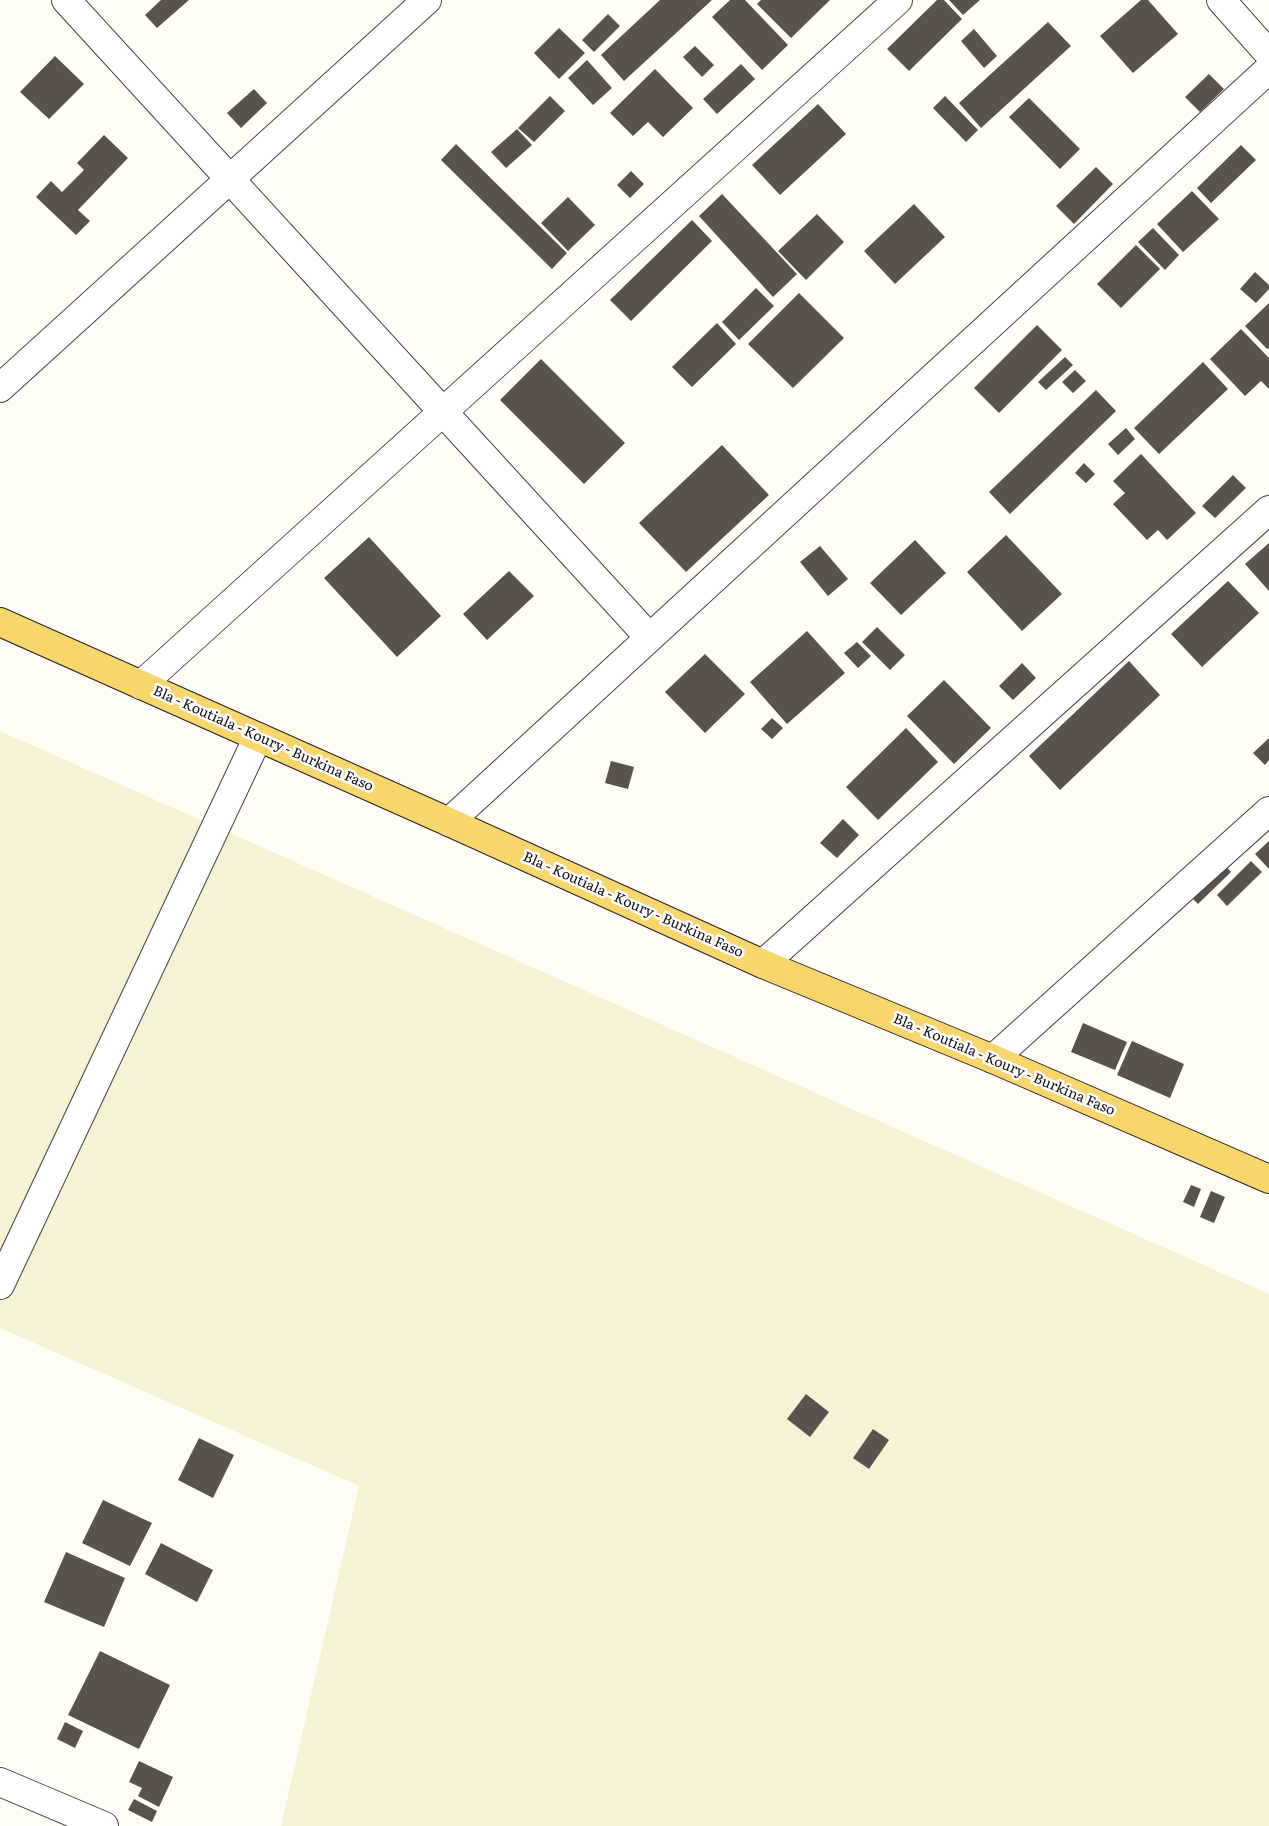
<!DOCTYPE html>
<html>
<head>
<meta charset="utf-8">
<style>
  body { margin:0 }
  canvas { display:block; background:#fffdf5 }
</style>
</head>
<body>
<canvas width="1269" height="1826"></canvas>
<script>
const g = document.querySelector('canvas').getContext('2d');
g.lineJoin = 'round';
function fill(path, color) {
  g.fillStyle = color;
  g.fill(path, 'evenodd');
}
function shape(rows) {
  const path = new Path2D();
  for (const r of rows) {
    path.moveTo(r[0], r[1]);
    for (let i = 2; i < r.length; i += 2) path.lineTo(r[i], r[i + 1]);
  }
  return path;
}
function stroke(path, color, width, dash) {
  g.strokeStyle = color;
  g.lineWidth = width;
  g.lineCap = dash ? 'butt' : 'round';
  g.setLineDash(dash || []);
  g.stroke(path);
}
function drawText(font, color, halo, rows, align = 'center') {
  g.font = font + ' Literata,serif';
  g.lineWidth = 5;
  g.setLineDash([]);
  g.textBaseline = 'middle';
  g.strokeStyle = halo;
  g.fillStyle = color;
  for (const [text, x, y, turn = 0] of rows) {
    g.save();
    g.translate(x, y);
    g.rotate((+turn || 0) * Math.PI / 180);
    g.textAlign = isNaN(turn) ? turn : align;
    if (halo) g.strokeText(text, 0, 0);
    g.fillText(text, 0, 0);
    g.restore();
  }
}
fill(shape([
  [0,731,1269,1294,1269,1826,281,1826,359,1486,0,1328]
]), '#f6f3d4');
fill(shape([
  [161,0,189,0,157,28,145,15],
  [660,0,712,0,624,81,601,55],
  [730,0,745,0,788,45,762,70,712,17],
  [761,0,830,0,791,38,757,4],
  [937,0,944,0,962,19,909,71,887,49],
  [949,0,980,0,963,15],
  [1141,0,1148,0,1178,34,1133,73,1100,36],
  [608,14,620,26,594,52,582,40],
  [1048,22,1071,46,981,128,959,103],
  [559,28,585,53,559,79,534,53],
  [974,29,997,56,984,68,961,41],
  [695,46,714,65,702,77,683,57],
  [55,56,84,84,49,119,20,92],
  [587,60,612,88,593,105,568,78],
  [741,64,755,79,717,114,703,99],
  [655,69,693,108,663,137,648,122,633,136,610,113],
  [1209,74,1224,89,1200,112,1185,97],
  [254,89,267,103,241,128,227,113],
  [550,96,565,111,534,142,518,128],
  [945,96,978,130,966,142,933,108],
  [1029,98,1080,149,1060,169,1009,117],
  [818,104,846,134,780,195,752,165],
  [517,129,532,145,506,168,491,152],
  [104,135,128,158,78,210,90,221,76,235,36,197,51,181,62,192,84,170,77,163],
  [456,144,567,253,552,269,441,160],
  [1241,145,1256,160,1211,203,1197,188],
  [1096,167,1113,184,1074,224,1056,206],
  [631,171,644,184,630,198,617,185],
  [1192,191,1219,219,1183,252,1157,224],
  [722,194,797,274,773,297,699,216],
  [568,197,595,225,568,251,541,223],
  [914,204,945,237,895,284,864,251],
  [817,214,844,242,806,280,778,251],
  [692,220,712,241,631,321,610,300],
  [1153,228,1179,255,1165,270,1138,242],
  [1136,245,1160,269,1121,308,1097,284],
  [1255,272,1269,285,1269,289,1256,303,1240,289],
  [756,288,774,306,739,340,722,322],
  [799,293,844,338,793,388,748,344],
  [1269,303,1269,348,1267,349,1245,326],
  [717,323,736,344,692,387,672,367],
  [1037,325,1062,350,999,413,974,388],
  [1241,329,1269,358,1269,389,1261,381,1245,396,1210,359],
  [1065,357,1073,365,1046,390,1038,382],
  [541,359,625,443,584,484,500,400],
  [1203,362,1228,389,1159,454,1134,428],
  [1075,370,1086,381,1073,393,1062,382],
  [1096,390,1116,411,1010,514,989,492],
  [1126,428,1135,439,1118,455,1108,444],
  [722,445,769,495,686,572,639,523],
  [1141,454,1196,513,1167,540,1158,530,1147,540,1113,504,1125,493,1113,481],
  [1084,463,1095,474,1086,483,1075,473],
  [1233,475,1246,488,1215,518,1202,506],
  [1006,535,1062,594,1022,631,967,572],
  [369,537,441,616,397,657,324,578],
  [915,540,946,573,901,615,870,583],
  [1269,543,1269,591,1245,564],
  [820,546,848,579,828,596,800,562],
  [509,571,534,596,487,640,463,614],
  [1228,581,1259,613,1202,667,1171,634],
  [877,627,905,655,890,670,862,642],
  [807,631,845,673,787,724,750,682],
  [857,642,871,656,858,668,844,653],
  [705,654,745,694,705,733,665,692],
  [1129,661,1160,695,1060,790,1029,756],
  [1022,663,1036,678,1013,700,999,686],
  [944,680,991,728,954,764,907,716],
  [772,718,783,728,772,739,761,729],
  [906,728,938,762,878,820,846,787],
  [1269,738,1269,760,1265,765,1253,753],
  [611,761,634,767,628,789,605,783],
  [843,819,859,835,837,858,820,843],
  [1269,841,1269,869,1255,854],
  [1251,861,1262,872,1227,906,1217,895],
  [1222,862,1231,872,1198,904,1189,895],
  [1083,1023,1127,1042,1115,1070,1071,1052],
  [1132,1041,1184,1064,1170,1098,1117,1075],
  [1191,1185,1201,1189,1194,1207,1183,1202],
  [1211,1191,1225,1197,1214,1223,1200,1217],
  [806,1394,829,1412,810,1437,787,1419],
  [873,1429,889,1440,869,1469,853,1458],
  [199,1438,234,1455,213,1498,178,1480],
  [103,1500,152,1523,130,1566,82,1543],
  [161,1543,213,1570,197,1602,145,1574],
  [66,1552,125,1578,104,1627,44,1602],
  [100,1651,170,1685,139,1749,68,1715],
  [65,1722,83,1731,75,1748,57,1739],
  [139,1761,173,1777,159,1807,138,1796,142,1788,129,1782],
  [134,1799,157,1811,152,1822,128,1810]
]), '#5a524d');
const street = shape([
  [66,0,649,637],
  [1221,0,1269,54],
  [0,388,427,0],
  [141,685,898,0],
  [449,822,1269,69],
  [763,964,1269,510],
  [993,1059,1269,811],
  [0,1285,258,737],
  [0,1782,104,1826]
]);
const primary = shape([
  [0,622,449,822,763,964,993,1059,1269,1179]
]);
stroke(street, '#444', 30);
stroke(primary, '#222', 30);
stroke(street, '#fff', 28);
stroke(primary, '#f9d66b', 28);
drawText('14px', '#111', '#fff', [
  ["Bla - Koutiala - Koury - Burkina Faso",263,739,24],
  ["Bla - Koutiala - Koury - Burkina Faso",633,905,24],
  ["Bla - Koutiala - Koury - Burkina Faso",1004,1065,23]
]);
</script>
</body>
</html>
